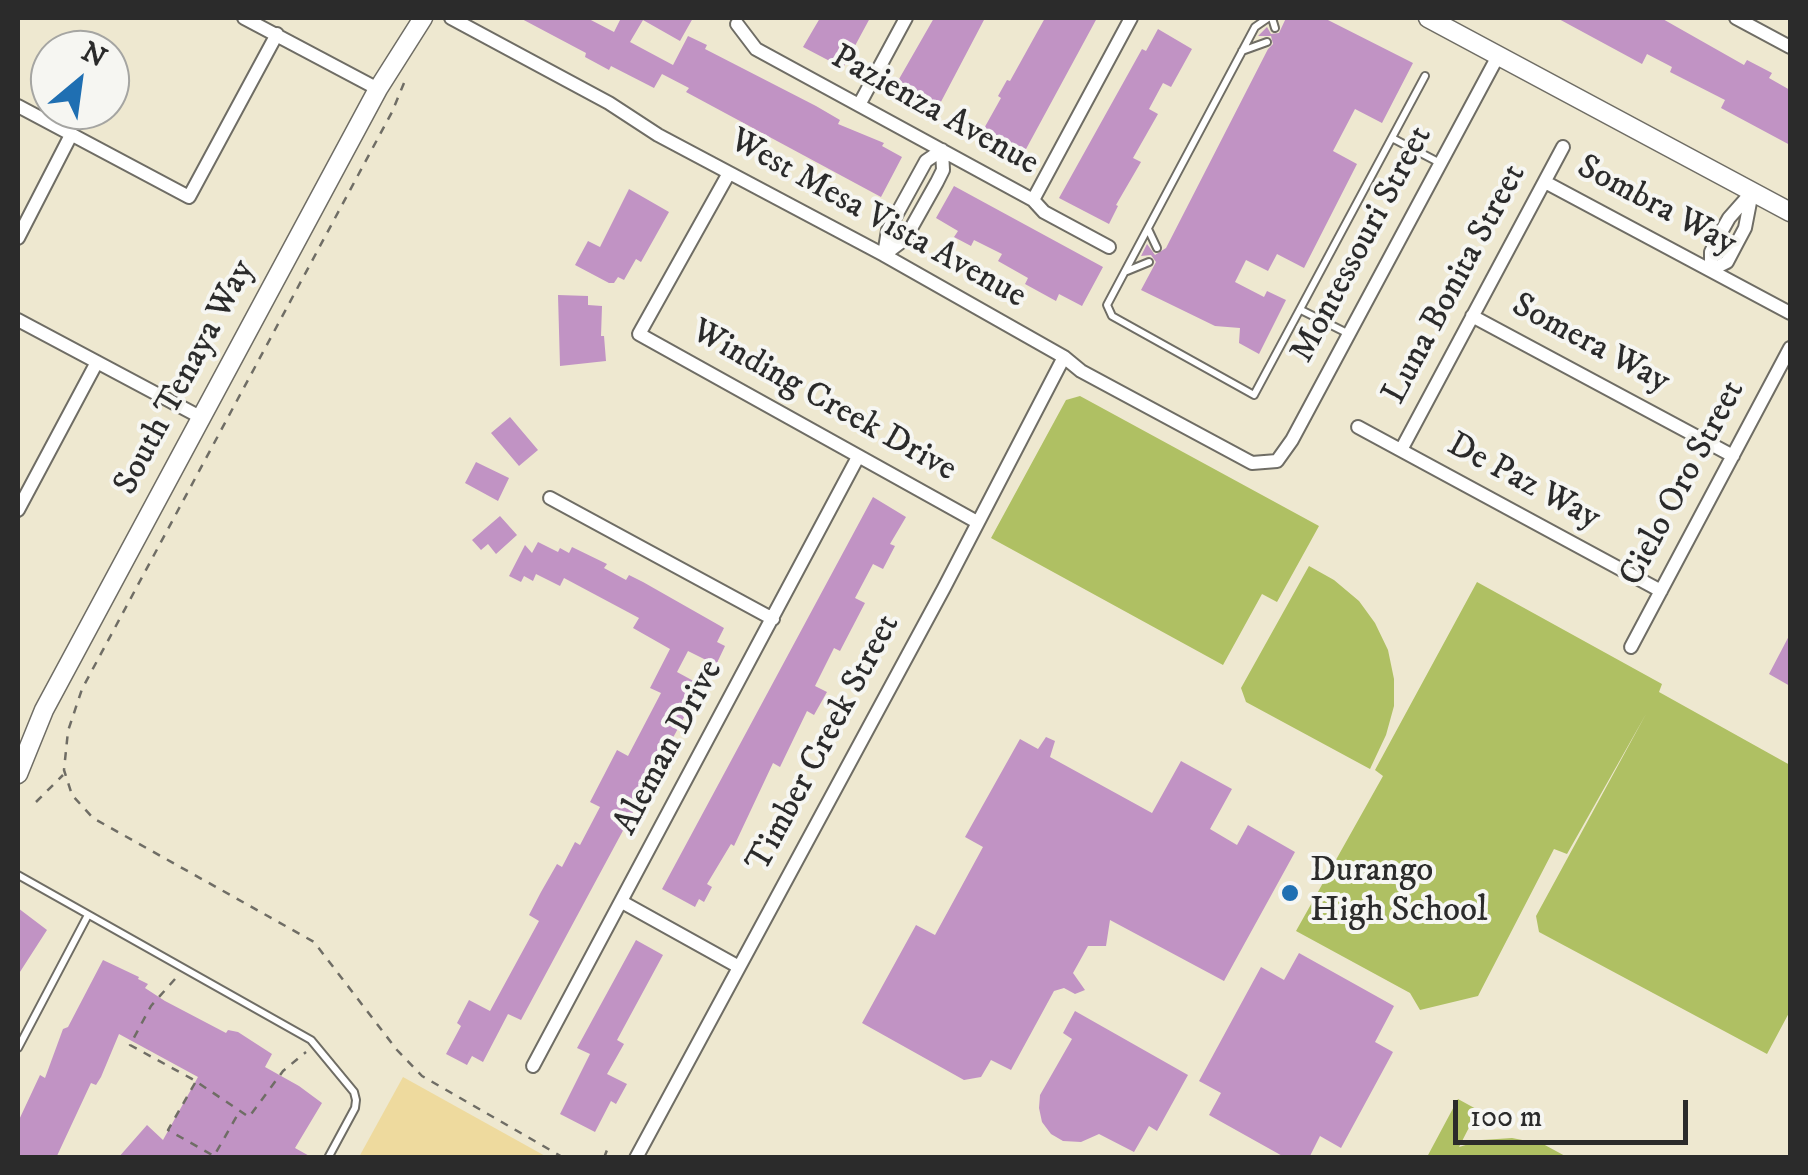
<!DOCTYPE html>
<html>
<head>
<meta charset="utf-8">
<style>
  body { margin:0 }
  #map { position:relative; width:1808px; height:1175px; overflow:hidden; background:#eee8d0; font-family:"IM FELL DW Pica",serif }
  canvas { display:block }
  .frame { position:absolute; inset:0; border:20px solid #2b2b2b; pointer-events:none }
  .north { position:absolute; left:30px; top:30px; width:100px; height:100px; box-sizing:border-box; background:#f6f6f2; border:2px solid #a5a5a2; border-radius:50%; rotate:29deg; font-size:28px; font-weight:700; line-height:40px; text-align:center; color:#2b2b2b }
  .north::after { content:''; display:block; margin:auto; width:35px; height:45px; background:#1f6fb2; clip-path:polygon(50% 0,100% 100%,50% 72%,0 100%) }
  .scale { position:absolute; left:1453px; top:1100px; width:235px; height:45px; box-sizing:border-box; border:5px solid #2b2b2b; border-top:0; padding-left:12px; font-size:30px; line-height:35px; white-space:nowrap; color:#2b2b2b; -webkit-text-stroke:8px #f6f6f2; paint-order:stroke }
</style>
</head>
<body>
<div id="map">
<canvas width="1808" height="1175"></canvas>
<div class="frame"></div>
<div class="north">N</div>
<div class="scale">100 m</div>
</div>
<script>
const g = document.querySelector('canvas').getContext('2d');
g.lineJoin = 'round';
function fill(path, color) {
  g.fillStyle = color;
  g.fill(path, 'evenodd');
}
function shape(rows) {
  const path = new Path2D();
  for (const r of rows) {
    path.moveTo(r[0], r[1]);
    for (let i = 2; i < r.length; i += 2) path.lineTo(r[i], r[i + 1]);
  }
  return path;
}
function stroke(path, color, width, dash) {
  g.strokeStyle = color;
  g.lineWidth = width;
  g.lineCap = dash ? 'butt' : 'round';
  g.setLineDash(dash || []);
  g.stroke(path);
}
function drawText(font, color, halo, rows, align = 'center') {
  g.font = font + ' "IM FELL DW Pica",serif';
  g.lineWidth = 8;
  g.setLineDash([]);
  g.textBaseline = 'middle';
  g.strokeStyle = halo;
  g.fillStyle = color;
  for (const [text, x, y, turn = 0] of rows) {
    g.save();
    g.translate(x, y);
    g.rotate((+turn || 0) * Math.PI / 180);
    g.textAlign = isNaN(turn) ? turn : align;
    if (halo) g.strokeText(text, 0, 0);
    g.fillText(text, 0, 0);
    g.restore();
  }
}
fill(shape([
  [1080,396,1319,526,1277,602,1262,594,1223,665,991,538,1066,400],
  [1309,566,1334,580,1359,601,1375,623,1388,650,1394,679,1394,706,1386,735,1370,769,1246,702,1241,688],
  [1477,582,1662,684,1659,692,1790,765,1790,1011,1767,1054,1539,932,1536,916,1646,714,1567,854,1554,849,1478,996,1420,1010,1410,993,1296,931,1383,776,1375,770],
  [1458,1099,1478,1110,1459,1147,1482,1140,1512,1138,1543,1144,1567,1157,1427,1157]
]), '#afc063');
fill(shape([
  [403,1077,547,1157,359,1157]
]), '#eeda9e');
fill(shape([
  [520,18,587,18,614,32,621,18,693,18,680,41,643,20,630,42,673,65,688,36,707,45,705,49,816,106,840,120,838,124,884,143,882,146,902,157,881,197,686,92,689,88,662,74,654,88,611,66,609,70,585,57,586,53],
  [820,18,870,18,843,68,803,47],
  [934,18,985,18,933,117,891,93],
  [1045,18,1097,18,1019,162,977,141,1001,98,998,96,1007,80,1010,81],
  [1286,18,1324,18,1413,63,1382,123,1355,109,1333,151,1357,164,1304,268,1277,254,1268,271,1246,260,1235,282,1264,297,1267,291,1286,300,1259,354,1239,343,1240,328,1215,326,1141,290,1156,262,1151,255,1141,256,1147,244,1155,255,1166,248,1268,49,1273,44,1271,36,1258,36,1267,27,1271,34,1279,33],
  [1557,18,1661,18,1744,65,1747,60,1772,73,1769,78,1790,90,1790,145,1721,108,1725,100,1670,72,1672,67,1647,54,1642,64],
  [1158,29,1192,49,1171,87,1163,83,1149,109,1158,114,1133,158,1141,162,1116,205,1118,206,1109,224,1059,198,1142,49,1146,51],
  [954,186,1103,267,1082,306,1059,294,1056,301,1025,284,1028,278,998,261,1002,254,974,240,971,246,954,237,958,231,936,218],
  [629,189,669,212,641,262,636,259,624,280,618,277,614,283,609,283,575,265,588,241,600,247],
  [558,295,588,296,588,305,602,306,601,336,604,336,606,361,560,366],
  [510,417,538,450,519,466,491,433],
  [476,462,509,478,498,501,465,483],
  [873,497,906,517,890,544,895,546,883,569,873,564,855,598,865,603,840,651,834,648,815,686,827,692,814,715,807,711,780,767,773,763,734,846,731,844,707,884,712,887,704,902,699,899,695,907,662,889],
  [500,516,517,535,496,554,488,544,481,550,472,540],
  [538,542,558,552,560,548,569,553,572,547,607,564,604,568,626,580,629,575,643,582,724,628,717,642,725,646,716,665,688,651,677,672,701,685,689,708,521,1020,508,1014,483,1062,472,1056,467,1065,446,1054,461,1026,457,1023,469,1000,490,1011,539,921,529,915,541,892,557,864,562,867,575,842,580,845,600,807,590,802,617,750,628,756,661,693,650,688,670,649,633,628,639,618,564,578,560,586,536,574,533,581,524,576,521,582,509,576,525,545,532,553],
  [1790,634,1790,686,1769,674],
  [1046,737,1055,741,1050,757,1152,813,1181,761,1232,789,1210,829,1237,845,1248,825,1295,852,1224,981,1110,920,1106,946,1088,946,1073,973,1085,990,1075,994,1064,988,1054,991,1011,1070,991,1060,981,1077,964,1080,862,1023,916,925,935,935,983,847,965,837,1020,739,1038,749],
  [18,908,47,930,18,975],
  [636,940,663,955,617,1040,624,1044,607,1074,627,1084,616,1104,611,1101,595,1132,560,1114,590,1054,577,1048],
  [1299,953,1394,1006,1375,1042,1393,1052,1341,1148,1320,1136,1309,1158,1286,1158,1209,1115,1221,1093,1199,1081,1261,967,1284,980],
  [103,960,139,977,138,979,148,984,145,988,165,1001,226,1033,228,1030,238,1032,272,1054,265,1067,299,1086,322,1103,295,1148,313,1158,118,1158,147,1125,163,1140,198,1077,119,1034,101,1077,96,1085,91,1083,56,1158,18,1158,18,1122,40,1075,45,1078,63,1029,68,1027],
  [1075,1011,1188,1075,1157,1131,1149,1126,1134,1152,1099,1134,1081,1142,1063,1141,1051,1134,1042,1122,1039,1108,1040,1095,1072,1039,1063,1033]
]), '#c193c4');
const lane = shape([
  [1268,18,1255,27,1107,305,1112,316,1254,395,1425,76],
  [1272,18,1275,28],
  [1242,51,1267,42],
  [1392,138,1440,163],
  [1148,229,1157,248],
  [1127,271,1149,262],
  [1301,310,1349,334],
  [18,875,311,1040,354,1092,356,1100,355,1108,328,1158],
  [18,1048,88,915]
]);
const street = shape([
  [244,18,378,89],
  [451,18,609,103,658,135,884,255,1064,357,1081,371,1252,463,1277,461,1292,440,1498,56],
  [1736,18,1790,47],
  [737,24,756,49,1033,200,1044,212,1109,247],
  [859,105,906,18],
  [18,106,189,197,277,34],
  [729,173,639,334,977,522],
  [1545,182,1790,313],
  [1752,192,1745,228,1737,243,1727,262,1711,270,1711,252,1720,234,1729,218,1752,192],
  [1033,200,1131,18],
  [18,238,71,135],
  [884,255,905,239,937,182,943,170,942,150],
  [884,255,888,230,926,161,942,150],
  [1472,316,1733,456],
  [18,320,202,418],
  [1358,427,1661,591],
  [1401,450,1563,147],
  [550,498,773,619],
  [18,510,97,362],
  [1631,647,1790,348],
  [622,902,739,967],
  [533,1066,858,457],
  [636,1158,944,588,1064,357]
]);
const secondary = shape([
  [1428,18,1790,212],
  [18,774,44,710,378,89,423,18]
]);
stroke(lane, '#6f6d65', 10);
stroke(street, '#6f6d65', 16);
stroke(secondary, '#6f6d65', 21);
stroke(shape([
  [404,83,392,112,82,689,68,731,64,770,72,795,93,818,314,942,397,1050,422,1076,564,1158],
  [36,802,63,775],
  [175,979,151,1006,130,1045,194,1080,249,1117,283,1071,306,1052],
  [195,1083,168,1130,214,1156,238,1114],
  [604,1158,607,1150]
]), '#6f6d65', 2.5, [8, 8]);
stroke(lane, '#fff', 6);
stroke(street, '#fff', 12);
stroke(secondary, '#fff', 18);
for (const [x, y, r, color] of [
  [1290,893,10,"#1f6fb2"]
]) {
  const dot = new Path2D();
  dot.arc(x, y, r, 0, 2 * Math.PI);
  g.fillStyle = color;
  g.fill(dot);
  stroke(dot, '#f6f6f2', 4);
}
drawText('35px', '#2b2b2b', '#f6f6f2', [
  ["Pazienza Avenue",934,112,29],
  ["Sombra Way",1656,207,28],
  ["West Mesa Vista Avenue",877,220,29],
  ["Montessouri Street",1363,245,-62],
  ["Luna Bonita Street",1456,285,-62],
  ["Somera Way",1590,345,28],
  ["South Tenaya Way",186,378,-62],
  ["Winding Creek Drive",823,402,29],
  ["De Paz Way",1523,483,28],
  ["Cielo Oro Street",1684,484,-62],
  ["Timber Creek Street",825,744,-62],
  ["Aleman Drive",670,748,-62]
]);
drawText('35px', '#2b2b2b', '#f6f6f2', [
  ["Durango",1310,873],
  ["High School",1310,913]
], 'left');
</script>
</body>
</html>
